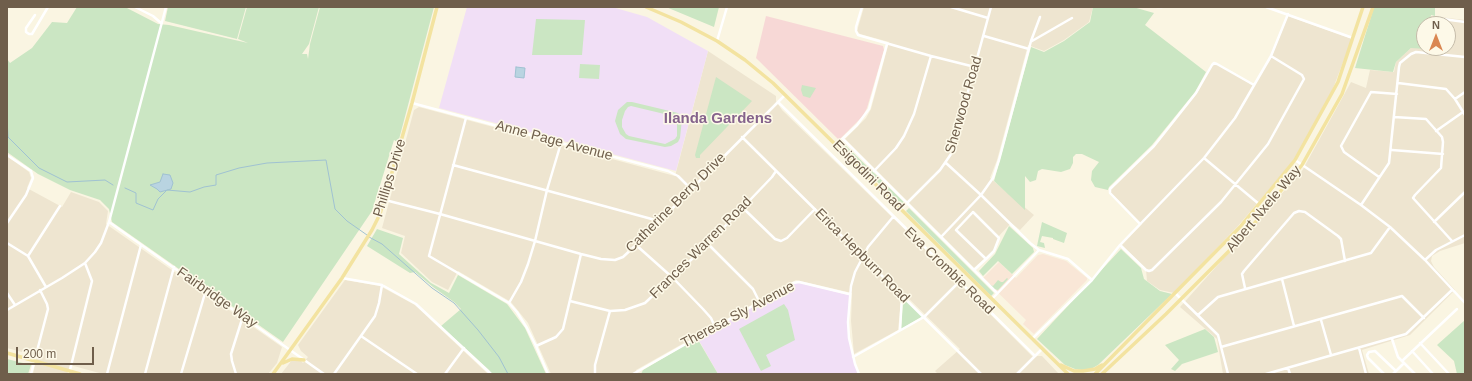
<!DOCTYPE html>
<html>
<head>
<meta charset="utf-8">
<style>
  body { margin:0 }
  #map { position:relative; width:1472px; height:381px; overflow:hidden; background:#faf5e2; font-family:Helvetica,sans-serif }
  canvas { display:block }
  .frame { position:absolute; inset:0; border:8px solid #6f5e4b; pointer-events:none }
  .north { position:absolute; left:1416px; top:16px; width:40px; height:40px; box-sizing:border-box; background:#fdf9e8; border:1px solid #c4bba9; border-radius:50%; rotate:0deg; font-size:11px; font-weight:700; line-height:16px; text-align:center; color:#6f5e4b }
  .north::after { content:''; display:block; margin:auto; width:14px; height:18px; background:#da8752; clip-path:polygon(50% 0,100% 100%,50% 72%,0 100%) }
  .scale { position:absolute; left:16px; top:347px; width:78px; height:18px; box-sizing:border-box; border:2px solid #6f5e4b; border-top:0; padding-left:5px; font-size:12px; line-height:14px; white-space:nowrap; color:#6f5e4b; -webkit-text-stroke:3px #fdf9e8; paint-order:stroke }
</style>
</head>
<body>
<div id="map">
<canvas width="1472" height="381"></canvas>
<div class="frame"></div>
<div class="north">N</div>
<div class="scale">200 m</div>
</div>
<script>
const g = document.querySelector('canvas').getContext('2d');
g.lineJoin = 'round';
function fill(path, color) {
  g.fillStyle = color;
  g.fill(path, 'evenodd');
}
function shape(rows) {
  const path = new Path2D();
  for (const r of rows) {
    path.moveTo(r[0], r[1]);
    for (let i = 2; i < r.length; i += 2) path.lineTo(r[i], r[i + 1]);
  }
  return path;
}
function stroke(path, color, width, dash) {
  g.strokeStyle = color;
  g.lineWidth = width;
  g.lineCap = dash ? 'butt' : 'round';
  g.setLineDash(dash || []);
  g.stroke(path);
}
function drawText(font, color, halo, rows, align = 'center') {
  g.font = font + ' Helvetica,sans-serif';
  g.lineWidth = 3;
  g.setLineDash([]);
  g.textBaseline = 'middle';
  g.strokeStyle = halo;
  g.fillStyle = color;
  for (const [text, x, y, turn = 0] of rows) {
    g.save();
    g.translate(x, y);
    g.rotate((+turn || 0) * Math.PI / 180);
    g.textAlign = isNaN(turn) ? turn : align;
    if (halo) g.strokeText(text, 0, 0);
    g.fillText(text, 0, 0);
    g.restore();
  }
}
fill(shape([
  [864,7,1093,7,1089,22,1064,40,1044,51,1028,45,997,160,990,178,1034,215,1020,230,1011,223,998,237,998,241,993,251,974,268,845,139,866,118,871,109,889,42,860,34,857,31],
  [1288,16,1352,39,1332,91,1295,159,1238,226,1174,293,1160,290,1147,281,1146,269,1122,245,1142,224,1111,193,1111,189,1155,146,1197,93,1212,65,1217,64,1254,86,1271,58],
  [1431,16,1465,20,1465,243,1440,251,1432,256,1431,261,1434,267,1455,290,1410,335,1362,350,1369,374,1223,374,1217,339,1180,307,1302,171,1351,82,1366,88,1370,70,1394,72,1396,62,1411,48,1448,48,1448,24,1430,24],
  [708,51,776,96,776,101,782,110,928,252,1034,358,1037,356,1042,356,1059,374,938,374,935,371,960,349,902,292,898,330,854,354,851,321,852,293,796,280,636,370,638,374,551,374,528,323,511,302,458,271,448,290,432,282,401,253,405,236,382,228,414,110,419,107,675,176],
  [7,156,29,172,31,178,27,188,62,207,71,192,99,202,108,211,106,224,282,347,277,363,268,374,103,374,70,365,67,374,33,374,37,356,7,348],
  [345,280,380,286,415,305,488,374,281,374,292,360,300,360,303,363,308,357,301,351,298,345]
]), '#eee5d0');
fill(shape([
  [1043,254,1066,261,1087,278,1087,280,1034,334,1023,324,1026,320,983,278,999,262,1016,278,1038,255]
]), '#f9e7d7');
fill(shape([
  [467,7,612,7,647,17,708,51,676,171,439,108],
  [793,283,800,283,849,295,848,338,858,372,854,374,718,374,697,337]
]), '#f1dff6');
fill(shape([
  [766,16,883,46,884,50,867,108,863,116,839,140,756,58]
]), '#f7d8d6');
fill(shape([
  [77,7,125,7,158,24,169,25,248,43,238,39,247,7,319,7,309,44,302,54,307,54,308,59,310,44,320,7,434,7,398,143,394,140,372,211,283,342,112,222,109,209,100,200,70,190,38,174,7,152,7,59,10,63,32,48,52,22,67,23],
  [168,7,246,7,237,39,165,21],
  [666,7,719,7,714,27],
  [1093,7,1133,7,1154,13,1145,25,1206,72,1195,92,1152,145,1109,187,1108,190,1095,187,1091,180,1092,171,1099,162,1082,154,1076,154,1073,157,1073,163,1070,169,1061,172,1042,169,1038,171,1036,180,1030,182,1025,176,1025,210,994,181,1031,47,1044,52,1064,41,1090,22],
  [1374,7,1435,7,1435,16,1431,15,1430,24,1424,24,1424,48,1427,49,1411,48,1396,62,1393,72,1355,68],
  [536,19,585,20,582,55,532,55],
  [580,64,600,65,599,79,579,78],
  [716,77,752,101,700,155,700,158,696,158,695,155],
  [802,85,816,88,810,98,803,96,801,90],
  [627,102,632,102,678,113,682,119,680,138,678,142,671,146,665,147,626,139,620,134,615,121,618,110],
  [631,106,677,117,677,136,675,139,665,144,629,136,626,134,622,127,622,120,625,111,628,107],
  [843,143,905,203,902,206,841,146],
  [909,208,994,293,991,296,906,211],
  [1042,222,1067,233,1064,243,1053,239,1053,238,1042,236,1040,242,1044,243,1045,248,1037,246],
  [1009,226,1033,248,1034,252,1012,274,998,261,983,276,979,271,995,254],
  [377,229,403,238,399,254,431,283,449,293,458,275,507,304,525,328,546,374,492,374,489,370,441,326,461,309,454,302,433,287,415,272,410,273,367,246],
  [1121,249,1141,268,1144,279,1160,291,1172,294,1098,365,1091,369,1082,370,1075,369,1065,365,1037,339],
  [1007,278,1008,279,998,290,994,289,989,284,993,286,998,280,1001,282,1003,282],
  [903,298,923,316,901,329],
  [784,304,788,310,795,340,766,355,771,366,761,371,739,329],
  [1465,320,1465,374,1457,374,1454,361,1437,345],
  [1205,329,1214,337,1218,352,1182,364,1175,371,1171,369,1179,360,1165,345],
  [697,338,718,374,641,374,643,370],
  [7,359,31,365,28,374,7,374]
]), '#cbe6c3');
const water = shape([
  [516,67,525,68,524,78,515,77,516,67],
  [163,174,170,175,173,183,171,189,160,192,157,189,150,185,160,182,163,174]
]);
fill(water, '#b9d4e1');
stroke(water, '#a0c2d2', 1);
stroke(shape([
  [7,119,8,137,39,168,67,182,105,180,113,185],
  [125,188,136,193,136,203,153,210,158,199,167,190,190,192,204,187,216,185,216,175,239,168,267,163,326,160,335,209,347,221,367,235],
  [369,237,382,244,432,288,454,303,478,330,499,357,508,374]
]), '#a0c2d2', 1);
stroke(shape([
  [135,7,153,16,161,23],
  [862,7,856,27,856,31,858,35,931,56,975,67],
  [951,7,988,18],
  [1157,7,1162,7],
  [1266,7,1353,38],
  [35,15,26,28,26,32,29,34,32,34,48,7],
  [1436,24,1437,21,1443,19,1465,22],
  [984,36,1029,49],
  [717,41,727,7],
  [1032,41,1072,18],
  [1398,83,1446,89,1455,99,1465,115],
  [1455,99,1465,92],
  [778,102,1035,356],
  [412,103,561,143,668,171,678,176,691,189],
  [1394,117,1426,119,1442,137,1443,142,1441,168,1415,195,1413,198,1452,241],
  [466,118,429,256,509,303,517,312,527,328,536,346,548,374],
  [1436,131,1463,112],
  [742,137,981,374],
  [843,139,997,293],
  [836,145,857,125,869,109,887,44],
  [1392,150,1443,154],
  [7,155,31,171,33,178,26,195,7,223],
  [1204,158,1259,204],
  [1295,160,1361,205,1390,227,1425,260,1465,303],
  [946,163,981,195,1030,243,1039,250,1068,259,1092,280],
  [453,165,659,221],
  [874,171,896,148,904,136,914,114,931,56],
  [1379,177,1344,152,1341,146,1371,92,1397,94],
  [385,200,440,214,581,254,601,259,615,260,623,257,636,245,785,95],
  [1361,205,1389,163,1399,67,1400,63,1411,54,1416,52,1465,57],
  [743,208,775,239,781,241,787,238,815,209],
  [901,209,940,170,951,154,991,7],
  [109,222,324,374],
  [1434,222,1465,192],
  [1140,224,1110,193,1110,189,1154,146,1196,93,1212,65,1214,63,1217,64,1254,85],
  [941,237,981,195,993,178,999,160,1031,41,1040,17],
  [7,243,28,256,46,287],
  [708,244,753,289,759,301],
  [636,245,673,278,703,309,711,318,715,327],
  [1120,245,1146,270,1149,271,1152,270,1221,202,1268,144,1304,79,1302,75,1271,56],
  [28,256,60,206],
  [1425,260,1436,250,1465,235],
  [974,270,986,259,994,251,999,238,973,212,956,230,986,259],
  [342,278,382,285,416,304,491,374],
  [1282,279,1294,326],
  [1245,288,1242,274,1244,271,1294,213,1299,211,1305,212,1338,236,1341,239,1345,261],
  [7,293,15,305],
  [1175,293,1218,335,1228,374],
  [992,299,1039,250],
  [570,301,610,311,625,310,645,303,708,244,772,177,776,171],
  [509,303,521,282,528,264,535,241,547,190,561,143],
  [7,310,62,278,85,263,95,252,101,243,109,222,166,7],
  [1198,315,1218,297,1371,253,1390,227],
  [1321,320,1331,355],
  [900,330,902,296],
  [361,336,417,374],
  [1032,339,1092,280,1120,245,1204,158,1235,118,1271,56,1288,14],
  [1392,339,1398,357,1415,374],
  [1420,343,1449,374],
  [536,346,556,337,563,329,581,254],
  [1221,347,1402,296,1424,318],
  [1359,348,1366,374],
  [1412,351,1433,374],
  [853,357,924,317,959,282],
  [1402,361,1457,309],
  [1288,368,1290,374],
  [31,374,48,309,47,304,40,290],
  [69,374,92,281,85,263],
  [107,374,141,245],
  [145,374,174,267],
  [181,374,206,290],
  [236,374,232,361,231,354,243,316],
  [334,374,375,316,379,303,382,285],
  [445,374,464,348],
  [595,374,595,365,610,311],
  [633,374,793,283,799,282,849,294],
  [859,374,855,364,849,338,848,322,851,286,855,272,868,247,893,217],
  [1017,374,1042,349],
  [1266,374,1406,334,1452,290],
  [1384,374,1368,358,1367,355,1369,352,1375,351,1396,371],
  [1393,374,1404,363]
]), '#fff', 2.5);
stroke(shape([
  [646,7,681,22,717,41,745,60,773,83,1068,374],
  [7,353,80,374],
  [283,363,292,359,304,360],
  [1061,365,1074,371,1083,371,1095,369,1102,365],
  [273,374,342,278,372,230,380,214,412,103,437,7],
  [1095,374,1240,227,1295,160,1338,82,1363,7],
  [1102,374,1166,314,1244,236,1302,165,1342,94,1373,7]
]), '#f3e3a0', 3.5);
drawText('14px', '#6f5e4b', '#fdf9e8', [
  ["Sherwood Road",964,105,-74],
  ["Anne Page Avenue",554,141,15],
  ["Esigodini Road",868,176,45],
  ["Phillips Drive",390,178,-73],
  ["Catherine Berry Drive",676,203,-45],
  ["Albert Nxele Way",1264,209,-50],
  ["Frances Warren Road",701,248,-45],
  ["Erica Hepburn Road",862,256,45],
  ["Eva Crombie Road",949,271,44],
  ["Fairbridge Way",217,298,35],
  ["Theresa Sly Avenue",738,315,-28]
]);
drawText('bold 15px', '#85638c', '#fdf9e8', [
  ["Ilanda Gardens",718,119]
]);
</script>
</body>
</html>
